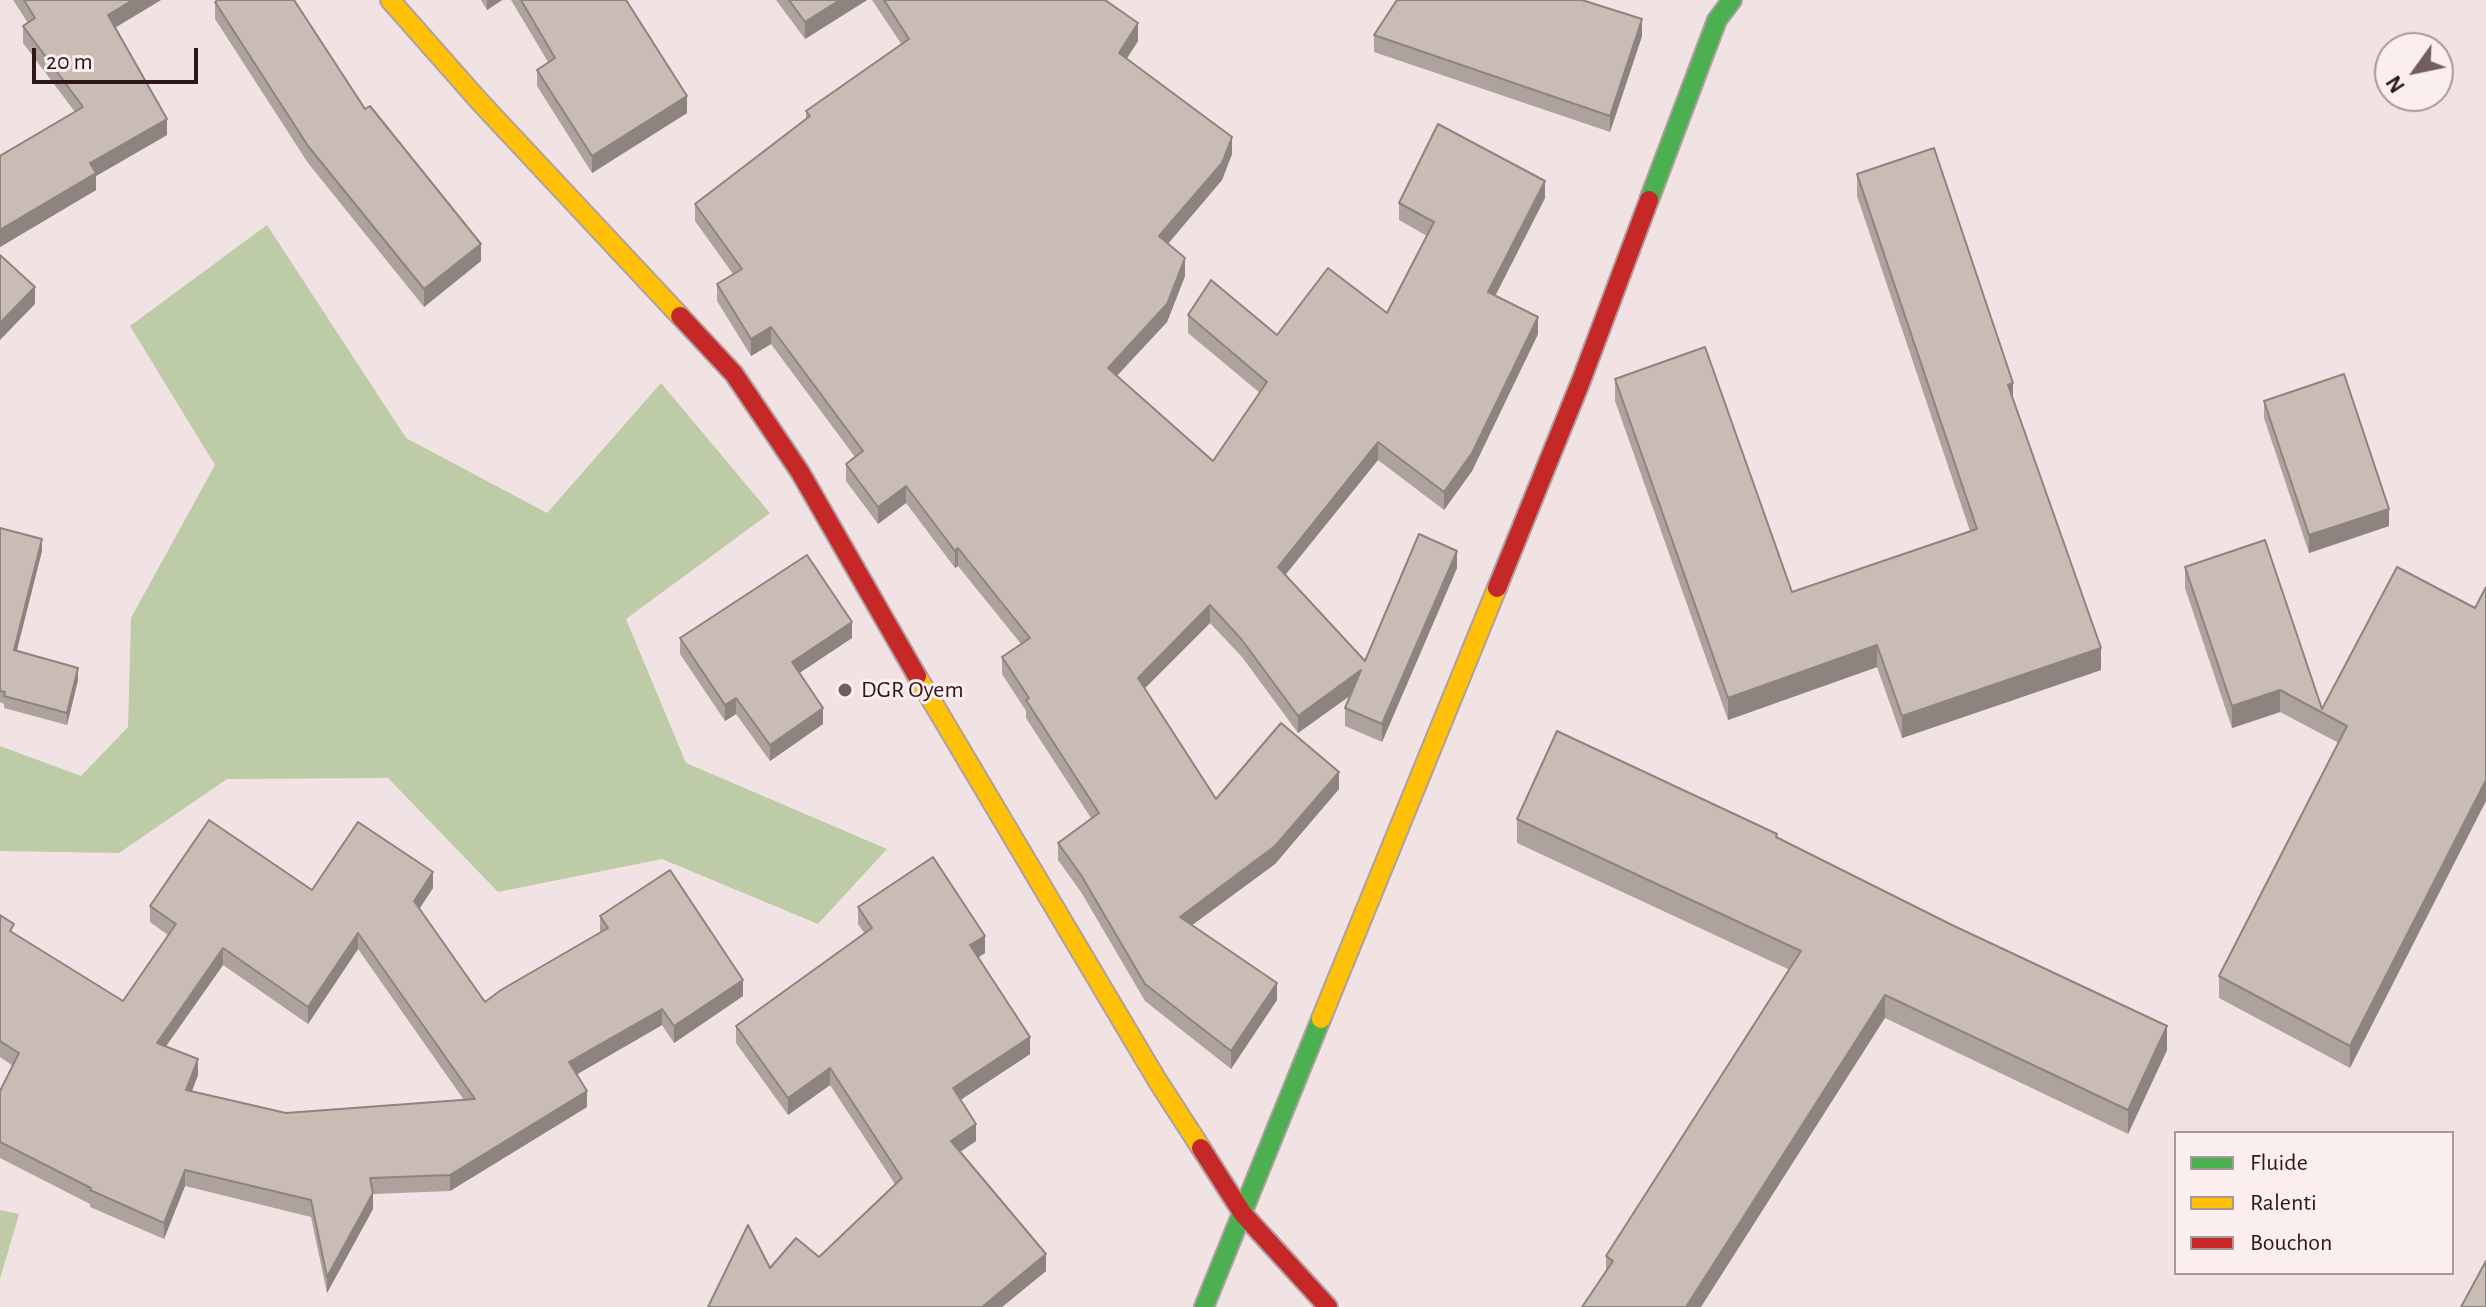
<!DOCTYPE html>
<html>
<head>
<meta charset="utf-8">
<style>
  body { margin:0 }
  #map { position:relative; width:2486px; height:1307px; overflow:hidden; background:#f1e3e4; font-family:"Alegreya Sans",sans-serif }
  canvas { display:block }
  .legend { position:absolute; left:2174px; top:1131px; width:280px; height:144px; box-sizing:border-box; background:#fbeeef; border:2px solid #a9989a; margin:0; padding:10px 14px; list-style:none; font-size:24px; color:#2d171a }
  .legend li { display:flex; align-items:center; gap:16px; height:40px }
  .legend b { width:40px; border:2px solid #a9989a }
  .north { position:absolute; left:2374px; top:32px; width:80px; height:80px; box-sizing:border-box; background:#fbeeef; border:2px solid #a9989a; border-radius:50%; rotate:237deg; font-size:22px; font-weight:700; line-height:32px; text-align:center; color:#2d171a }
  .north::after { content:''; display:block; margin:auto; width:28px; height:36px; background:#725e61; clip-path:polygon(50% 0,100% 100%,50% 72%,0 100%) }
  .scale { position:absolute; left:32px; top:48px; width:166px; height:36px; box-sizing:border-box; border:4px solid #2d171a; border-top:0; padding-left:10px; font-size:24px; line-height:28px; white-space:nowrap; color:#2d171a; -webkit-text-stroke:6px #fbeeef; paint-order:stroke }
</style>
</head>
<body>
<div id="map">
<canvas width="2486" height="1307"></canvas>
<ul class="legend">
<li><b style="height:10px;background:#4caf50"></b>Fluide</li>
<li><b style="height:10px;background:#ffc107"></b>Ralenti</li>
<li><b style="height:10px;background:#c62828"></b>Bouchon</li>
</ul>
<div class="north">N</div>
<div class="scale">20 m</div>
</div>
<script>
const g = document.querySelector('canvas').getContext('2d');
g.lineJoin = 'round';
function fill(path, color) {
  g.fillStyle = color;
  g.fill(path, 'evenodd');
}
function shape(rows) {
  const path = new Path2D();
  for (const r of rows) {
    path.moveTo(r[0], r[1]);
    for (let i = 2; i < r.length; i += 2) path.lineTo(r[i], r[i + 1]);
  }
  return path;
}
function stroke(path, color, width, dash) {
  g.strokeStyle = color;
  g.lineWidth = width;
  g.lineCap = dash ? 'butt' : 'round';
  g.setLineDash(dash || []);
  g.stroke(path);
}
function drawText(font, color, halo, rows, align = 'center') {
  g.font = font + ' "Alegreya Sans",sans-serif';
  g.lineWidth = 6;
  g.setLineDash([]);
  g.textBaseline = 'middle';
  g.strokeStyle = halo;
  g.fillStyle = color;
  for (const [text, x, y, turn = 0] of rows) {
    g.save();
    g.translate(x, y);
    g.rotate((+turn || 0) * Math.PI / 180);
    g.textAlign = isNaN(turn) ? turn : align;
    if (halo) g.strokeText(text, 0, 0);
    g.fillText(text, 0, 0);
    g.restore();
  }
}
fill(shape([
  [267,225,406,438,547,513,661,383,770,513,626,619,686,763,887,849,818,924,662,859,498,892,388,778,227,779,119,853,0,851,0,746,81,776,128,727,131,618,215,465,130,326],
  [0,1210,19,1214,0,1279]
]), '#bdcba6');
const fast = shape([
  [1649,200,1717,20,1732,0],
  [1204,1307,1321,1019]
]);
const slow = shape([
  [390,0,480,102,680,316],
  [917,676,1157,1080,1201,1148],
  [1321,1019,1497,588]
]);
const jam = shape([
  [680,316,734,374,800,472,917,676],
  [1497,588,1581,381,1649,200],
  [1201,1148,1243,1214,1328,1307]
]);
stroke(fast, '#af9fa0', 22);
stroke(slow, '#af9fa0', 22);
stroke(jam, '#af9fa0', 22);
stroke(fast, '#4caf50', 18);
stroke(slow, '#ffc107', 18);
stroke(jam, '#c62828', 18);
fill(shape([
  [13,0,161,0,115,27,167,135,96,176,96,190,0,247,0,156,75,112,23,43,23,26,28,23],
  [481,0,502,0,487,10],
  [511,0,626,0,687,113,592,173,537,86,537,70,548,62],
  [776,0,867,0,805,39],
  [872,0,1105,0,1138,41,1126,59,1232,154,1222,180,1168,244,1185,276,1167,322,1117,376,1213,461,1260,393,1188,333,1188,315,1277,335,1387,313,1427,236,1399,220,1399,203,1545,198,1495,296,1538,334,1472,471,1444,510,1378,460,1285,575,1365,661,1457,568,1382,742,1345,726,1345,708,1350,695,1298,733,1242,657,1210,623,1145,688,1216,799,1339,789,1275,864,1192,925,1277,1000,1231,1069,1145,1001,1081,892,1058,860,1058,843,1091,818,1026,718,1026,711,1002,674,1002,657,1021,644,958,566,955,568,906,503,878,524,846,481,846,464,855,457,771,344,751,356,717,301,717,284,733,274,695,221,695,204,806,119,806,111,902,45],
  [215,2,365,109,481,261,424,307,308,163,215,19],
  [1374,35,1642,36,1610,132,1374,52],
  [1857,174,2013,399,2101,670,1902,738,1877,667,1728,720,1615,401,1615,379,1792,592,1970,531,1857,196],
  [2264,401,2389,526,2309,553,2264,418],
  [0,528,42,551,16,651,78,680,67,725,4,708,4,704,0,702],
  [2185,567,2322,709,2475,608,2350,1068,2219,998,2219,976,2339,743,2280,712,2232,728,2185,588],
  [680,638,852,638,799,673,823,724,770,761,736,714,725,721,680,654],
  [1517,819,1777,837,2167,1050,2128,1134,1885,1018,1606,1272,1606,1256,1790,970,1517,843],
  [433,888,419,909,485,1002,600,933,600,916,743,996,674,1043,662,1025,577,1074,587,1107,450,1191,373,1194,373,1209,327,1293,311,1217,185,1186,164,1239,90,1207,90,1204,0,1158,0,1091,13,1066,0,1057,0,915,14,934,123,1001,168,935,150,922,150,906,312,890],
  [358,949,464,1100,286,1113,192,1091,198,1075,166,1046,223,965,308,1024],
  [858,907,985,953,978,957,1030,1054,960,1100,976,1141,960,1152,1046,1271,1002,1307,708,1307,770,1268,819,1257,895,1184,830,1085,788,1115,736,1043,736,1026,865,934,858,924]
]), '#ada29c');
fill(shape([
  [133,0,161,0,108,32,108,15],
  [487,0,502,0,487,10],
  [840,0,867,0,805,39,805,22],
  [1642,19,1642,36,1610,132,1610,116],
  [1138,23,1138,41,1119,71,1119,53],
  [687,96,687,113,592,173,592,156],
  [167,119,167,135,96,176,96,190,0,247,0,230,90,163],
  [1232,137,1232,154,1222,180,1159,254,1159,236],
  [1545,181,1545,198,1488,310,1488,292],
  [481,244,481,261,424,307,424,289],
  [1185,258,1185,276,1167,322,1108,385,1108,368],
  [35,287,35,304,0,340,0,323],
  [1538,317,1538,334,1472,471,1444,510,1444,492],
  [771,327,771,344,751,356,751,339],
  [2013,383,2013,405,2008,385],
  [1378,442,1378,460,1278,584,1278,567],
  [906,486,906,503,878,524,878,507],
  [2389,509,2389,526,2309,553,2309,535],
  [42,539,42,551,14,662,14,650],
  [958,548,958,566,955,568,955,551],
  [1457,551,1457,568,1382,742,1382,724],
  [1210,605,1210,623,1138,695,1138,678],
  [852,622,852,638,792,678,792,662],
  [1877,645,1877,667,1728,720,1728,698],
  [2101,648,2101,670,1902,738,1902,716],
  [78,668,78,680,67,725,67,713],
  [1361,670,1361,688,1298,733,1298,716],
  [2280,690,2280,712,2232,728,2232,706],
  [736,698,736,714,725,721,725,705],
  [823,708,823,724,770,761,770,745],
  [1339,772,1339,789,1275,864,1180,934,1180,917],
  [2486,780,2486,801,2350,1068,2350,1046],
  [433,872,433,888,414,917,414,901],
  [358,933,358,949,308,1024,308,1007],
  [985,936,985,953,970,963,970,945],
  [223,948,223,965,157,1059,157,1043],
  [743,980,743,996,674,1043,674,1026],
  [1277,983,1277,1000,1231,1069,1231,1051],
  [1885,995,1885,1018,1701,1307,1686,1307],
  [662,1009,662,1025,569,1079,569,1062],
  [2167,1026,2167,1050,2128,1134,2128,1110],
  [1030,1037,1030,1054,953,1105,953,1088],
  [198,1059,198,1075,186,1106,186,1090],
  [830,1068,830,1085,788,1115,788,1098],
  [587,1091,587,1107,450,1191,450,1175],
  [976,1124,976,1141,951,1158,951,1141],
  [185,1170,185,1186,164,1239,164,1223],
  [373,1193,373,1209,327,1293,327,1277],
  [1046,1254,1046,1271,1002,1307,982,1307]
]), '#8d847f');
const building = shape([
  [24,0,133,0,108,15,167,119,90,163,96,173,0,230,0,156,83,107,23,26,35,18,24,0],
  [218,0,294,0,365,109,370,106,481,244,424,289,308,146,215,2,218,0],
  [521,0,626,0,687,96,592,156,537,70,555,58,521,0],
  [789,0,840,0,805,22,789,0],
  [884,0,1105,0,1138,23,1119,53,1232,137,1222,163,1159,236,1185,258,1167,304,1108,368,1213,461,1267,382,1188,315,1211,280,1277,335,1328,268,1387,313,1434,222,1399,203,1438,124,1545,181,1488,292,1538,317,1472,453,1444,492,1378,442,1278,567,1365,661,1419,534,1457,551,1382,724,1345,708,1361,670,1298,716,1242,640,1210,605,1138,678,1216,799,1281,723,1339,772,1275,846,1180,917,1277,983,1231,1051,1145,984,1081,875,1058,843,1099,813,1026,700,1029,698,1002,657,1030,638,958,548,955,551,906,486,878,507,846,464,863,451,771,327,751,339,717,284,742,269,695,204,810,116,806,111,909,39,884,0],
  [1397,0,1582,0,1642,19,1610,116,1374,35,1397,0],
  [1934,148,2013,383,2008,385,2101,648,1902,716,1877,645,1728,698,1615,379,1705,347,1792,592,1977,529,1857,174,1934,148],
  [0,255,35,287,0,323,0,255],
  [2344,374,2389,509,2309,535,2264,401,2344,374],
  [0,528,42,539,14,650,78,668,67,713,4,696,5,692,0,691,0,528],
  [2265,540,2322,709,2397,567,2475,608,2486,587,2486,780,2350,1046,2219,976,2347,726,2280,690,2232,706,2185,567,2265,540],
  [807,555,852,622,792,662,823,708,770,745,736,698,725,705,680,638,807,555],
  [1557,731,1777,834,1776,837,1952,925,2167,1026,2128,1110,1885,995,1686,1307,1582,1307,1613,1261,1606,1256,1801,951,1517,819,1557,731],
  [209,820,312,890,358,822,433,872,414,901,485,1002,501,990,608,928,600,916,670,870,743,980,674,1026,662,1009,569,1062,587,1091,450,1175,370,1178,373,1193,327,1277,311,1200,185,1170,164,1223,90,1190,91,1188,0,1142,0,1091,19,1053,0,1041,0,915,14,924,10,931,123,1001,176,924,150,906,209,820],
  [358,933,475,1099,286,1113,186,1090,198,1059,157,1043,223,948,308,1007,358,933],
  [933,857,985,936,970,945,1030,1037,953,1088,976,1124,951,1141,1046,1254,982,1307,708,1307,748,1225,770,1268,796,1238,819,1257,902,1178,830,1068,788,1098,736,1026,872,928,858,907,933,857],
  [2486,1261,2486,1307,2461,1307,2486,1261]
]);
fill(building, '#c9bcb5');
stroke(building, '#8d847f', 2);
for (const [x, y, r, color] of [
  [845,690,8,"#725e61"]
]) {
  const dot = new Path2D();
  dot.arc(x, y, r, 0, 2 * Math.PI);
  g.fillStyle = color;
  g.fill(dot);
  stroke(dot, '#fbeeef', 3);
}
drawText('24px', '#2d171a', '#fbeeef', [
  ["DGR Oyem",861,690]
], 'left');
</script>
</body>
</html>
